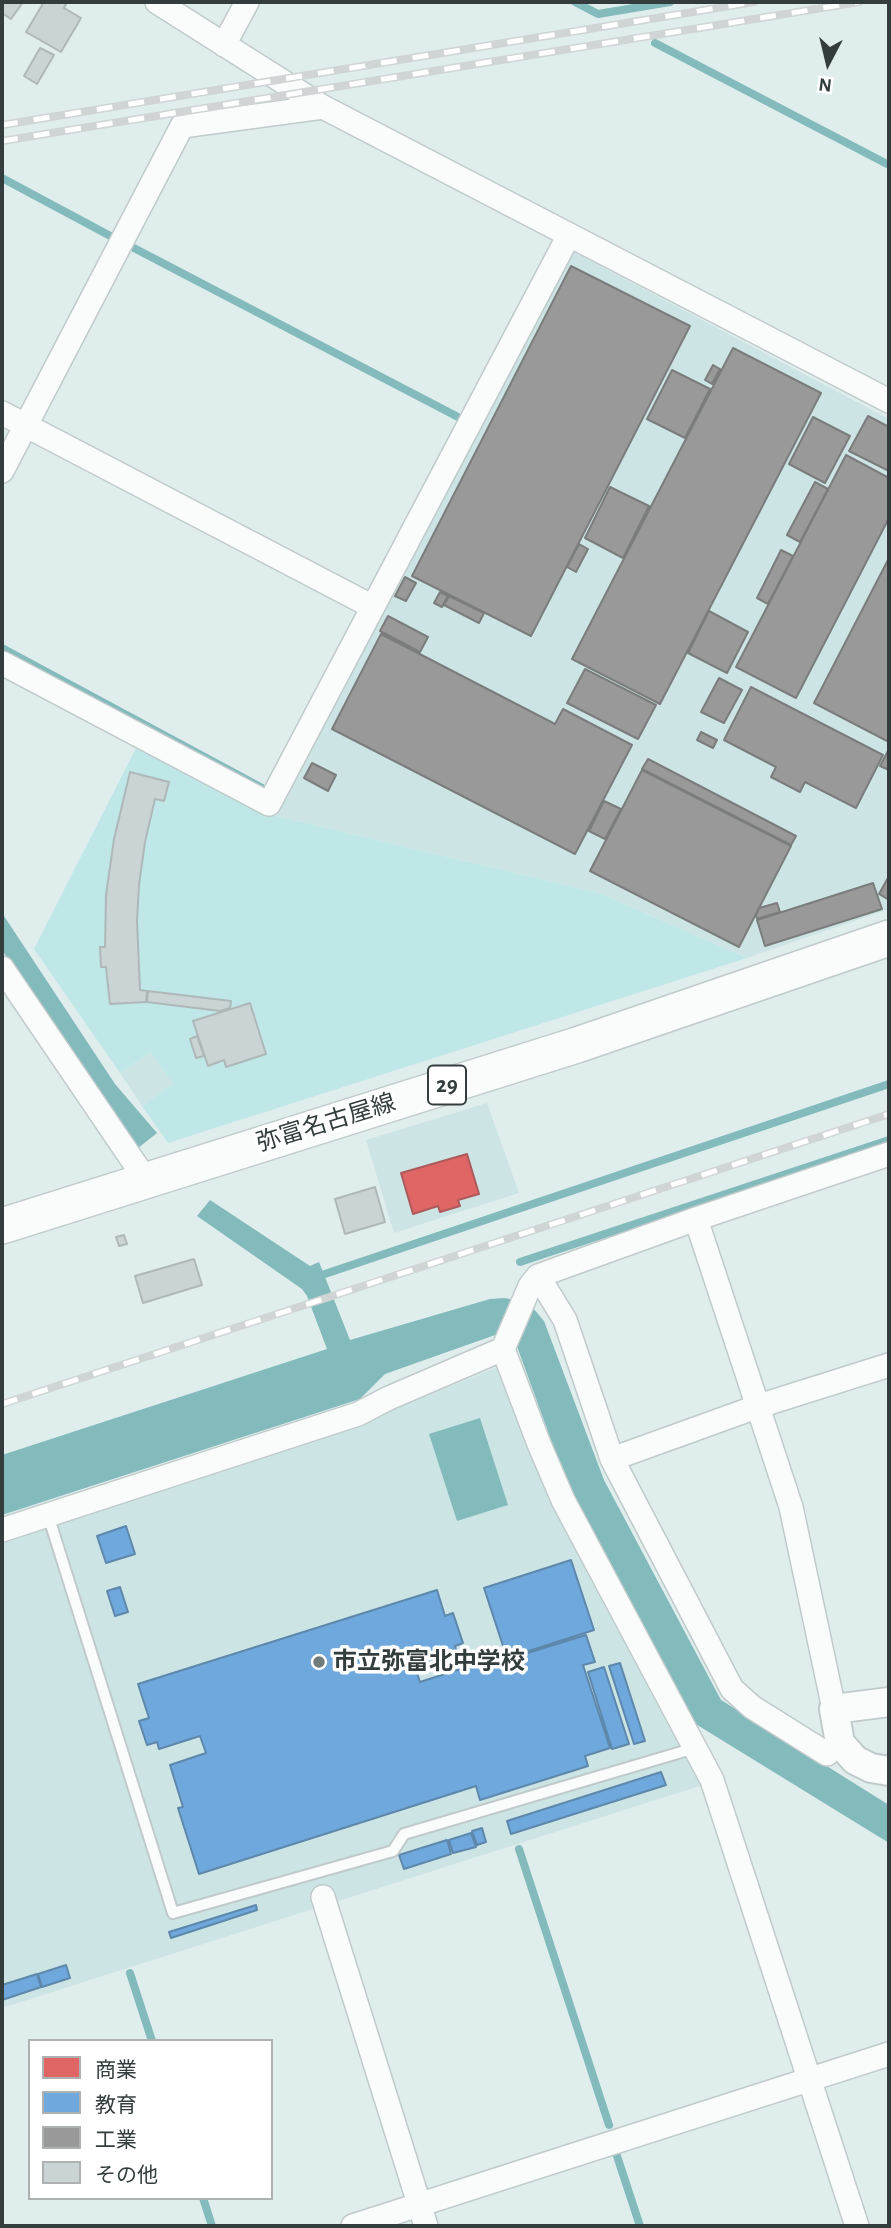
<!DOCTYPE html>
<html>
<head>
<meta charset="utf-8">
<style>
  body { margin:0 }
  #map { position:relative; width:891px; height:2228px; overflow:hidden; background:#e0eded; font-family:"Alegreya Sans","Noto Sans JP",sans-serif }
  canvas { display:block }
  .frame { position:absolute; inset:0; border:4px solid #343d3d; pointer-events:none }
  .legend { position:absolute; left:28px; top:2039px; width:245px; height:161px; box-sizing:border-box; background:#fff; border:2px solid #aeb1b1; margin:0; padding:9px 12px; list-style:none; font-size:21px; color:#343d3d }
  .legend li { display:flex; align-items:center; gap:14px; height:35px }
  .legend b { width:35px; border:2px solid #aeb1b1 }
  .north { position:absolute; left:793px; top:28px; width:70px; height:70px; -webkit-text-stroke:5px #fff; paint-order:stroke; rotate:187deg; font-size:19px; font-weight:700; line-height:28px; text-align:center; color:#343d3d }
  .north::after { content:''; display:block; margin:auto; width:24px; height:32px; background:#343d3d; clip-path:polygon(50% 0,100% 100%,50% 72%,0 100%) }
</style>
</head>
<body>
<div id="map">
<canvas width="891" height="2228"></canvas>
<div class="frame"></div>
<ul class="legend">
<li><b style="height:19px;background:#e06666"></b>商業</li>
<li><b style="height:19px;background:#6fa8dc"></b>教育</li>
<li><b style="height:19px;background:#999"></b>工業</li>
<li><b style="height:19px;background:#cad4d4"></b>その他</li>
</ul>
<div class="north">N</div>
</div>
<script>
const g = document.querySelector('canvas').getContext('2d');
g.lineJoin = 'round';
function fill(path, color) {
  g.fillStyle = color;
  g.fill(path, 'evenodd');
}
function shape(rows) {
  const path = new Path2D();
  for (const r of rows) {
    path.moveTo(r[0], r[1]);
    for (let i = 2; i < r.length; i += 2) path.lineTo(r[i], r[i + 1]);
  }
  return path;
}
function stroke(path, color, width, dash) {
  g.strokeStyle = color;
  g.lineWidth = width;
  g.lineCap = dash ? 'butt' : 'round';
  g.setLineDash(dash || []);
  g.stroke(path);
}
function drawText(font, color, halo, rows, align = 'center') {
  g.font = font + ' "Alegreya Sans","Noto Sans JP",sans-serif';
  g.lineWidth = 7;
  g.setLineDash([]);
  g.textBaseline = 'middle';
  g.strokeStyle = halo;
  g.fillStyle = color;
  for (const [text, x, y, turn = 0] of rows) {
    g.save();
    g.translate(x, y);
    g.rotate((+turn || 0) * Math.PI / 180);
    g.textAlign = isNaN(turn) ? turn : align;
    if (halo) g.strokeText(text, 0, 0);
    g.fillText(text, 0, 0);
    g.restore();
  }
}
fill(shape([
  [570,250,889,419,889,909,747,958,599,893,276,816],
  [151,1052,174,1084,142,1106,120,1073],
  [487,1103,519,1193,394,1233,366,1140],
  [500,1366,703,1785,2,2008,2,1538,363,1422]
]), '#cde4e4');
fill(shape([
  [139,742,276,816,599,893,747,958,168,1143,142,1106,173,1084,151,1052,120,1073,34,949]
]), '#c0e7e8');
fill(shape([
  [2,913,115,1084,157,1133,138,1148,106,1105,2,950],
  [210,1200,310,1266,319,1262,350,1340,490,1299,504,1298,523,1301,533,1308,544,1321,604,1480,721,1700,889,1805,889,1843,694,1723,570,1492,515,1341,498,1334,385,1374,360,1399,2,1515,2,1455,327,1349,307,1296,302,1289,197,1216],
  [480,1418,508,1505,457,1521,429,1434]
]), '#83babc');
const shops = shape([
  [467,1154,479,1194,458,1200,460,1206,440,1212,438,1206,413,1214,401,1173,467,1154]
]);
fill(shops, '#e06666');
stroke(shops, '#ac5a5a', 2);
const schools = shape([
  [126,1526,135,1554,106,1563,97,1536,126,1526],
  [571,1560,594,1630,507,1658,484,1588,571,1560],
  [120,1587,128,1612,115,1616,107,1591,120,1587],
  [437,1590,445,1616,453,1613,463,1643,455,1646,457,1654,415,1667,420,1682,504,1655,505,1660,586,1635,595,1662,583,1665,610,1748,585,1756,588,1766,480,1800,476,1786,199,1874,178,1808,183,1807,170,1765,206,1753,200,1736,159,1749,157,1742,147,1745,139,1721,149,1718,138,1684,437,1590],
  [620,1663,645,1741,634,1744,609,1666,620,1663],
  [604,1667,629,1744,612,1749,588,1672,604,1667],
  [661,1772,666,1785,511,1834,507,1821,661,1772],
  [482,1828,486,1842,477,1845,472,1831,482,1828],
  [471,1833,476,1847,453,1853,449,1840,471,1833],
  [447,1840,451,1854,404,1869,399,1855,447,1840],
  [256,1905,257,1910,171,1938,169,1932,256,1905],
  [66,1965,70,1978,42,1987,38,1974,66,1965],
  [37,1974,41,1987,2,2000,2,1985,37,1974]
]);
fill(schools, '#6fa8dc');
stroke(schools, '#5d88ac', 2);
const industry = shape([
  [571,266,690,326,531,636,412,576,571,266],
  [733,348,821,393,660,704,572,659,733,348],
  [713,365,720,369,712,384,705,380,713,365],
  [672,370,710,389,685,438,647,419,672,370],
  [868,416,889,427,889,471,849,451,868,416],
  [813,417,850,436,825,483,789,464,813,417],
  [846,455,889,478,889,518,796,698,736,667,846,455],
  [815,482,828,489,800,542,787,535,815,482],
  [610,487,649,506,623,558,585,538,610,487],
  [579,544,588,549,576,572,567,567,579,544],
  [781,550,793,556,768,604,757,598,781,550],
  [889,558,889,742,814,703,889,558],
  [405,577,416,583,406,601,395,596,405,577],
  [440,592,448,596,442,607,434,603,440,592],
  [449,596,484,613,479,623,444,605,449,596],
  [709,611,748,632,727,673,688,653,709,611],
  [388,616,428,637,420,652,380,631,388,616],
  [381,634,555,724,563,709,632,745,575,854,332,729,381,634],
  [585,669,656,705,638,739,567,703,585,669],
  [719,678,742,690,724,723,701,712,719,678],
  [751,687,883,755,856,808,805,782,800,792,771,777,776,767,724,740,751,687],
  [701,732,717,740,713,748,697,740,701,732],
  [889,749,889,770,880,766,889,749],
  [648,759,796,836,791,845,642,769,648,759],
  [312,763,336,775,328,791,304,778,312,763],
  [642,770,791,846,739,947,590,871,642,770],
  [604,801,621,809,605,839,589,831,604,801],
  [889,876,889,900,879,894,889,876],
  [873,883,882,909,765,946,757,920,873,883],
  [777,903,780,912,757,919,756,915,759,908,777,903]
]);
fill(industry, '#999');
stroke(industry, '#7b7d7d', 2);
stroke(shape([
  [575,2,598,14,670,2],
  [655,43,889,165],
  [2,178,116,239],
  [130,246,458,417],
  [2,648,264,789],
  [520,1262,889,1140],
  [316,1277,889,1084],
  [519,1849,609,2125],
  [130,1973,152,2041],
  [617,2156,640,2226],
  [203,2198,212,2226]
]), '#83babc', 8);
const building = shape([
  [2,2,23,2,11,19,2,13,2,2],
  [44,2,62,2,66,4,64,8,81,18,61,52,26,32,44,2],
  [40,48,54,55,37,84,24,76,40,48],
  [130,772,169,782,164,801,155,799,145,842,139,885,137,921,140,990,147,991,146,1002,110,1004,106,967,101,967,100,947,105,947,106,895,114,839,130,772],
  [148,991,231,1001,230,1008,220,1011,147,1002,148,991],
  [250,1003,266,1054,226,1067,224,1060,208,1066,193,1021,250,1003],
  [197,1036,204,1056,196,1058,190,1039,197,1036],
  [375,1187,385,1222,345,1234,335,1199,375,1187],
  [124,1235,127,1244,119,1246,116,1237,124,1235],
  [194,1259,202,1285,143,1303,135,1276,194,1259]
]);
fill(building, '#cad4d4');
stroke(building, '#aeb8b8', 2);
const service = shape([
  [48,1515,173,1913,393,1851,404,1834,695,1748]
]);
const minor = shape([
  [157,2,323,107,889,401],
  [224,45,247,2],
  [2,413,373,607],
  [2,471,182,126,323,107],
  [2,663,269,804,569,235],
  [2,968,146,1180],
  [696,1219,791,1507,834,1709],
  [538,1276,565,1320,612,1459,759,1406,889,1365],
  [612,1459,732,1689,752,1707,827,1754,840,1743],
  [2,1530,358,1414,389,1398,503,1349],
  [323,1897,426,2226],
  [353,2226,889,2054],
  [857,2226,712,1780,563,1500,539,1444,503,1349,530,1286,538,1276,696,1219,889,1154]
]);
const tertiary = shape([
  [889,1702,834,1709,840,1743,855,1760,871,1768,889,1771]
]);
const primary = shape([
  [2,1226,577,1045,889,938]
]);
stroke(service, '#c0caca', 14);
stroke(minor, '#c0caca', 26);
stroke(tertiary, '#c0caca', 32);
stroke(primary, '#c0caca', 38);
stroke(service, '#fafcfc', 10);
stroke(minor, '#fafcfc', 23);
stroke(tertiary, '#fafcfc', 28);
stroke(primary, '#fafcfc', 35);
const rail = shape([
  [2,125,754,2],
  [2,141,859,2],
  [2,1404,889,1114]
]);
stroke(rail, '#d0d4d4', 8);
stroke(rail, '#fff', 5, [16]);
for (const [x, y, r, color] of [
  [319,1662,7,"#707b7b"]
]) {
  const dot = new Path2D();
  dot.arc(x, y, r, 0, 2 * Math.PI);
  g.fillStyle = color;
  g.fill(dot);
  stroke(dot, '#fff', 2.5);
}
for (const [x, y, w] of [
  [447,1085,38]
]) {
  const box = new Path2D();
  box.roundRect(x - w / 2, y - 19.5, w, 39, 5);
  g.fillStyle = '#fff';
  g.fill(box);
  stroke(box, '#343d3d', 2);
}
drawText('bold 23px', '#343d3d', null, [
  ["29",447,1085]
]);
drawText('24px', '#343d3d', '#fff', [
  ["弥富名古屋線",326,1123,-17]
]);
drawText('bold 24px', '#343d3d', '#fff', [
  ["市立弥富北中学校",333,1662]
], 'left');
</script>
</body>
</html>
